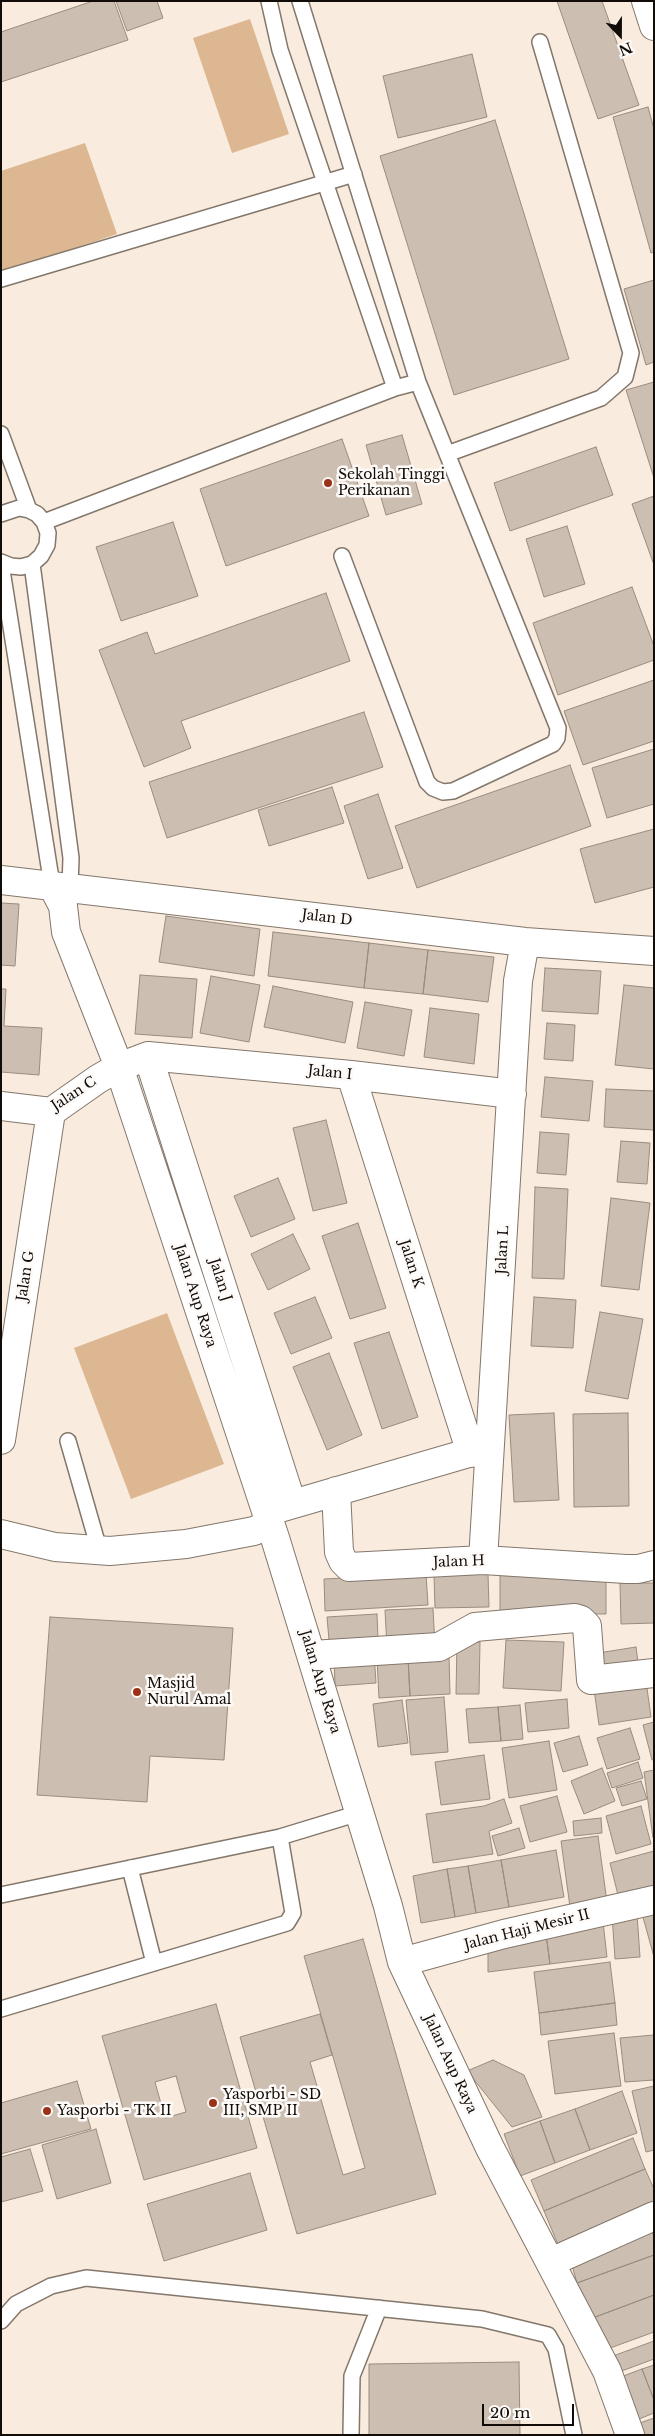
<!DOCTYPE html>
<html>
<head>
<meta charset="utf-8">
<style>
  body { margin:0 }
  #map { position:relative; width:655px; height:2436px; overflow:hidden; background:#f9ebdd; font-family:"Libre Baskerville",serif }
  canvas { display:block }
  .frame { position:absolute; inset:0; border:2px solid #110c08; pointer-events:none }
  .north { position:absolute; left:595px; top:10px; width:50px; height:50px; -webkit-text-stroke:4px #fdfaf8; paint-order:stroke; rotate:158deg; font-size:14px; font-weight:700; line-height:20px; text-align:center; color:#110c08 }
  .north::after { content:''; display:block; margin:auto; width:18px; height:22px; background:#110c08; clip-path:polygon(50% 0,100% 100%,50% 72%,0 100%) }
  .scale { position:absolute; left:482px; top:2404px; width:92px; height:22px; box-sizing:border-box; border:2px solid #110c08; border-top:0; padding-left:6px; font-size:15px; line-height:18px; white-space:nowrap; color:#110c08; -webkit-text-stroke:4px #fdfaf8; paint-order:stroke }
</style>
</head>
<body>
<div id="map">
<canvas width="655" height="2436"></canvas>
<div class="frame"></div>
<div class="north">N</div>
<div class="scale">20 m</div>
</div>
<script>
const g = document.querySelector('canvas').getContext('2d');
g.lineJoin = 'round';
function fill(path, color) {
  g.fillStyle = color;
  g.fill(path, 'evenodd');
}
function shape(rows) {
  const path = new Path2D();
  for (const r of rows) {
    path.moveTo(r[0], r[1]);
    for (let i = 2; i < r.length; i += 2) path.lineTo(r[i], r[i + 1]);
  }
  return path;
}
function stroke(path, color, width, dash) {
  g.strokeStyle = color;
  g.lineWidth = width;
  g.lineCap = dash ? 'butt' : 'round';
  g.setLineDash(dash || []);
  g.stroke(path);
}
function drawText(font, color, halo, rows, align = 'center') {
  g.font = font + ' "Libre Baskerville",serif';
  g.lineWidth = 5;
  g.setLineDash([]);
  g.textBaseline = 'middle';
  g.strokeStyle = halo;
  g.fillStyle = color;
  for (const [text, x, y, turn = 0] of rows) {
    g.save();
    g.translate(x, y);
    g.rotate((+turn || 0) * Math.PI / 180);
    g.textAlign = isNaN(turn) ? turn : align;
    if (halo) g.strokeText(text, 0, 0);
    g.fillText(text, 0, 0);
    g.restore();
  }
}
fill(shape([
  [250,19,289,134,232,153,193,38],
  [85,143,117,234,1,273,1,171],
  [167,1313,224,1464,131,1499,74,1348]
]), '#dcb792');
const building = shape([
  [93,1,114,1,128,40,1,82,1,32,93,1],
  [116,1,157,1,163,18,127,31,116,1],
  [557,1,602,1,639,105,598,119,557,1],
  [472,54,487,117,398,138,383,76,472,54],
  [648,107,654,129,654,252,651,253,613,117,648,107],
  [495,120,569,359,454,395,380,156,495,120],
  [654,280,654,362,646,365,624,289,654,280],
  [654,382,654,478,626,390,654,382],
  [402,435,422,504,386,515,366,445,402,435],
  [342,439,369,516,226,566,200,489,342,439],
  [596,447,613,495,510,531,494,483,596,447],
  [654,496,654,565,632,504,654,496],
  [173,522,198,596,121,621,96,547,173,522],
  [567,526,585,584,544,597,526,539,567,526],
  [632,587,654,646,654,660,558,695,533,623,632,587],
  [326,593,350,661,181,721,191,748,144,767,99,650,147,632,155,654,326,593],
  [654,680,654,741,583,765,564,711,654,680],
  [364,712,383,767,167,838,149,782,364,712],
  [654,749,654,804,607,818,592,768,654,749],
  [570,765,591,826,417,888,395,826,570,765],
  [332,787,344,823,269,846,258,810,332,787],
  [378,794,403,868,368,879,344,806,378,794],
  [654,829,654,887,595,903,580,849,654,829],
  [1,903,19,904,15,966,1,965,1,903],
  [166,916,260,929,254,976,159,962,166,916],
  [273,932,369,943,364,988,268,976,273,932],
  [369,943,428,950,423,994,364,988,369,943],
  [428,950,494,957,488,1002,423,994,428,950],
  [545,968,601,971,598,1014,542,1011,545,968],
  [140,975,197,979,192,1038,135,1034,140,975],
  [211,976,260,985,249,1042,200,1033,211,976],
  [624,985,654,988,654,1069,615,1065,624,985],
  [273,986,353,1002,345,1043,264,1027,273,986],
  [1,989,6,989,4,1026,42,1028,39,1075,1,1072,1,989],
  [365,1002,412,1010,404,1056,357,1048,365,1002],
  [430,1008,479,1014,474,1064,424,1057,430,1008],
  [547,1023,575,1025,573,1061,544,1059,547,1023],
  [545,1077,593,1081,589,1121,541,1117,545,1077],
  [606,1089,654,1091,654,1130,604,1127,606,1089],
  [326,1120,347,1203,313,1211,293,1128,326,1120],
  [540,1132,569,1134,566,1175,537,1173,540,1132],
  [621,1141,650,1143,647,1184,617,1182,621,1141],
  [278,1178,295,1219,251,1237,234,1196,278,1178],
  [535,1187,568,1189,564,1279,532,1278,535,1187],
  [611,1198,650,1203,639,1290,601,1286,611,1198],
  [358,1223,386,1308,350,1319,322,1236,358,1223],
  [293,1234,310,1269,268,1290,251,1254,293,1234],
  [315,1297,332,1338,291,1354,274,1313,315,1297],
  [534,1297,576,1300,573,1348,531,1346,534,1297],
  [600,1312,643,1319,628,1399,585,1391,600,1312],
  [389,1332,418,1417,382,1429,354,1343,389,1332],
  [329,1353,362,1435,327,1450,293,1367,329,1353],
  [554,1413,559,1500,514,1502,509,1415,554,1413],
  [628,1413,629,1506,574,1507,573,1414,628,1413],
  [500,1571,606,1573,606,1614,500,1613,500,1571],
  [426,1574,428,1605,325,1611,324,1579,426,1574],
  [488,1574,489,1607,435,1608,434,1576,488,1574],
  [620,1583,654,1583,654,1623,621,1624,620,1583],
  [433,1608,435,1647,387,1648,385,1610,433,1608],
  [377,1614,378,1638,329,1640,327,1617,377,1614],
  [50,1617,233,1628,224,1760,150,1756,147,1802,37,1795,50,1617],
  [506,1640,564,1642,561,1691,503,1688,506,1640],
  [457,1642,480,1642,479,1694,456,1694,457,1642],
  [636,1647,639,1670,595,1676,592,1654,636,1647],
  [374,1652,376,1683,335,1686,334,1655,374,1652],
  [449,1656,450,1694,410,1696,408,1658,449,1656],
  [408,1658,410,1696,379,1698,377,1659,408,1658],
  [645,1674,651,1717,599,1725,593,1682,645,1674],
  [444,1697,448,1752,411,1755,406,1700,444,1697],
  [567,1699,569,1728,528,1732,525,1703,567,1699],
  [402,1700,408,1743,378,1747,373,1704,402,1700],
  [520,1705,523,1739,501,1741,498,1707,520,1705],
  [498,1707,501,1741,469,1743,466,1709,498,1707],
  [654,1722,654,1759,652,1760,643,1725,654,1722],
  [630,1728,640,1759,607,1769,597,1738,630,1728],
  [579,1736,588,1765,563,1772,554,1743,579,1736],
  [549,1741,557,1790,509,1798,502,1748,549,1741],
  [484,1755,490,1799,441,1805,435,1762,484,1755],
  [638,1762,643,1778,612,1788,607,1773,638,1762],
  [602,1768,615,1801,584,1814,571,1781,602,1768],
  [654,1770,654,1837,653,1838,644,1772,654,1770],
  [641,1781,647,1799,622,1806,616,1788,641,1781],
  [557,1796,567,1832,530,1842,520,1806,557,1796],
  [504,1799,512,1823,489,1831,493,1854,433,1863,426,1814,484,1806,504,1799],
  [641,1806,651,1844,616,1854,606,1816,641,1806],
  [601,1818,602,1833,574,1836,573,1821,601,1818],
  [519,1828,525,1848,498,1856,492,1836,519,1828],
  [598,1836,607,1902,570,1907,561,1841,598,1836],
  [556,1850,564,1897,509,1907,501,1860,556,1850],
  [654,1851,654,1886,618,1895,610,1863,654,1851],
  [501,1860,509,1907,476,1913,468,1866,501,1860],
  [468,1866,476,1913,455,1917,447,1869,468,1866],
  [447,1869,455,1917,421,1923,413,1876,447,1869],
  [654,1907,654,1957,641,1910,654,1907],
  [637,1914,640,1957,615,1959,612,1915,637,1914],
  [603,1922,607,1957,550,1964,546,1934,603,1922],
  [546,1934,550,1964,488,1972,488,1950,546,1934],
  [363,1939,436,2194,297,2234,240,2037,320,2014,332,2055,310,2062,343,2175,365,2168,304,1956,363,1939],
  [610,1962,615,2003,539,2013,534,1972,610,1962],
  [615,2003,617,2025,541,2035,539,2013,615,2003],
  [216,2004,257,2148,144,2180,102,2036,216,2004],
  [176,2076,186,2112,165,2118,155,2082,176,2076],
  [614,2033,621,2086,555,2094,548,2041,614,2033],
  [654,2035,654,2080,625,2082,620,2038,654,2035],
  [493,2060,524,2075,542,2117,512,2127,467,2071,493,2060],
  [77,2081,91,2129,1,2154,1,2103,77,2081],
  [654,2086,654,2150,646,2152,632,2091,654,2086],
  [622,2091,637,2133,590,2150,575,2109,622,2091],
  [575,2109,590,2150,555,2163,540,2121,575,2109],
  [540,2121,555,2163,520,2176,504,2134,540,2121],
  [96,2129,111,2183,57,2199,42,2145,96,2129],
  [633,2138,645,2169,544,2211,531,2180,633,2138],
  [30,2149,43,2191,1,2202,1,2157,30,2149],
  [645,2169,654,2189,654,2208,559,2247,544,2211,645,2169],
  [250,2173,267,2230,164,2261,147,2204,250,2173],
  [651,2230,654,2236,654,2255,577,2283,570,2258,651,2230],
  [654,2255,654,2295,590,2319,577,2283,654,2255],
  [654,2295,654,2332,602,2351,590,2319,654,2295],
  [654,2341,654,2359,619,2372,613,2356,654,2341],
  [519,2362,520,2435,369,2435,369,2364,519,2362],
  [654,2365,654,2400,642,2369,654,2365],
  [642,2369,654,2400,654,2413,634,2421,618,2378,642,2369],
  [654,2418,654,2435,641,2435,637,2424,654,2418]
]);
fill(building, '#ccbeb1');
stroke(building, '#998d80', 1);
const service = shape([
  [269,1,280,50,395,388],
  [300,1,418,382,558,728,557,738,553,744,453,791,443,792,433,788,427,782,342,556],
  [1,279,354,174],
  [1,434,29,510],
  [447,454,601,398,625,377,631,353,540,42],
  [1,514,19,508,29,510,37,514,44,522,48,533,47,545,41,556,32,564,21,567,11,566,1,562],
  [44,522,395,388,418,382],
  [1,564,52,885],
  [32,564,71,858,70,887],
  [68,1441,99,1549],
  [130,1868,154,1963],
  [1,1895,280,1837,359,1813],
  [1,2009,287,1923,293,1913,280,1837],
  [1,2321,16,2304,51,2286,86,2278,482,2319,548,2335,556,2349,574,2435],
  [351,2435,352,2376,379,2308]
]);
const minor = shape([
  [646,1,654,26],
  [1,880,525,942,654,951],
  [52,885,63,906,66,932,119,1067,275,1538,388,1906,402,1962,490,2148,607,2371,630,2435],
  [148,1056,292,1504],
  [351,1075,471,1453],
  [1,1106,51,1112,98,1079,119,1067,148,1056,351,1075,512,1094],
  [1,1440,51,1112],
  [336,1491,339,1552,343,1561,349,1567,483,1560,626,1569,638,1569,654,1565],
  [276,1509,489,1447],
  [1,1534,55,1547,110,1551,186,1544,254,1531,270,1524],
  [483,1560,518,981,525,942],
  [312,1655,439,1647,475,1627,575,1618,581,1620,587,1626,591,1680,654,1673],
  [402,1962,504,1934,654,1900],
  [551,2262,654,2216]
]);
stroke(service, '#83776b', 18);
stroke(minor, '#83776b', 30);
stroke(service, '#fff', 15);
stroke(minor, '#fff', 28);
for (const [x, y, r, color] of [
  [328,483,5,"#9b3218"],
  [137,1692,5,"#9b3218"],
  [213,2103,5,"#9b3218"],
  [47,2111,5,"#9b3218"]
]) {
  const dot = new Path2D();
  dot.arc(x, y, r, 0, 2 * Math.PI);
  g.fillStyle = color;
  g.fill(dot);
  stroke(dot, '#fdfaf8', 2);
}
drawText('14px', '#110c08', '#fdfaf8', [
  ["Sekolah Tinggi",338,475],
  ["Perikanan",338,491],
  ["Masjid",147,1684],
  ["Nurul Amal",147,1700],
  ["Yasporbi - SD",223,2095],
  ["III, SMP II",223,2111],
  ["Yasporbi - TK II",57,2111]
], 'left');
drawText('14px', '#110c08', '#fdfaf8', [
  ["Jalan D",327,918,7],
  ["Jalan I",330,1073,6],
  ["Jalan C",74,1094,-33],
  ["Jalan L",503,1250,-87],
  ["Jalan K",411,1264,72],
  ["Jalan G",26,1276,-81],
  ["Jalan J",220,1280,72],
  ["Jalan Aup Raya",195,1296,72],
  ["Jalan H",459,1562,-2],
  ["Jalan Aup Raya",320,1682,73],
  ["Jalan Haji Mesir II",527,1930,-14],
  ["Jalan Aup Raya",450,2064,65]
]);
</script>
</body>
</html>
